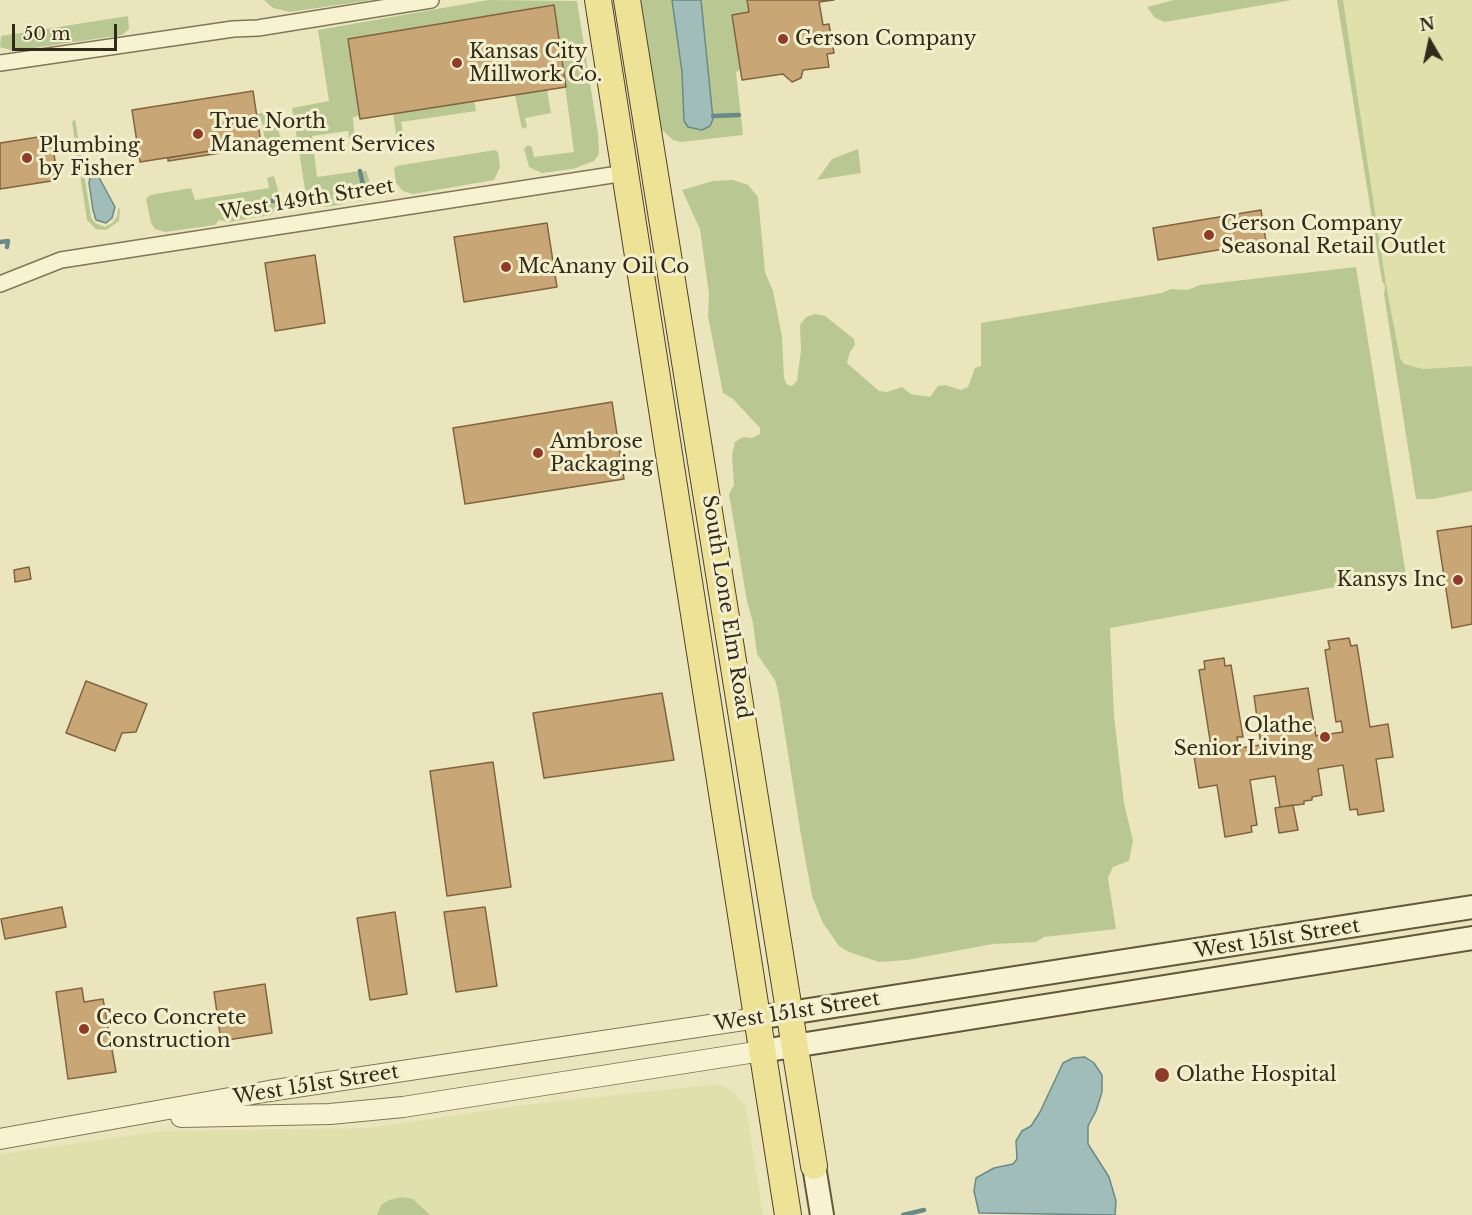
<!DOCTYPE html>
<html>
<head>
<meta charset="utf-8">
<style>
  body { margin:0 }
  #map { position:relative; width:1472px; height:1215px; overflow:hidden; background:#ebe5be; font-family:"Libre Baskerville",serif }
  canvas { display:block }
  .north { position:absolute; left:1400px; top:12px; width:60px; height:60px; -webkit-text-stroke:4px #f3efcd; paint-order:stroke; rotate:351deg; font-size:16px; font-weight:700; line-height:24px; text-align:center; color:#322b1c }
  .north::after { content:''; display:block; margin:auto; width:21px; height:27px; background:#322b1c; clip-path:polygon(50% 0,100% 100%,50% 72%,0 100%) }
  .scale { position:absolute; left:12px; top:24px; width:105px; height:27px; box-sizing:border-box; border:3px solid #322b1c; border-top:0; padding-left:8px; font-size:18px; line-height:21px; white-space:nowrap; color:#322b1c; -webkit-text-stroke:4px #f3efcd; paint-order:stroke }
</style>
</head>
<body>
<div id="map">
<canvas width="1472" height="1215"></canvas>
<div class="north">N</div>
<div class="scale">50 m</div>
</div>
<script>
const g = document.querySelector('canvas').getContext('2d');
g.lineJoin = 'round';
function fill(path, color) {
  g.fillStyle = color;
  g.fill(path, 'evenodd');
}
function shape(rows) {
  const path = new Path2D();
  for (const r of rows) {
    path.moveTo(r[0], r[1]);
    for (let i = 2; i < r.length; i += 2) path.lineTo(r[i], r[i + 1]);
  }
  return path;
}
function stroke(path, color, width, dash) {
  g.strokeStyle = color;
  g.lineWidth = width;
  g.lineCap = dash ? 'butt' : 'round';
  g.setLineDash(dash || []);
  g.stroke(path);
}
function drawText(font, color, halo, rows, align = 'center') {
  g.font = font + ' "Libre Baskerville",serif';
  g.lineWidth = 6;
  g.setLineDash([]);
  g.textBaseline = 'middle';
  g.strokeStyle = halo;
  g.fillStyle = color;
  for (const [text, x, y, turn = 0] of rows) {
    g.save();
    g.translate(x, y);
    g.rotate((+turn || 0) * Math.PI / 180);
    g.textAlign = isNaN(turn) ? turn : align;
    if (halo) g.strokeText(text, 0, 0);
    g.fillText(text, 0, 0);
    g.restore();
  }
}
fill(shape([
  [1343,0,1472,0,1472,366,1423,369,1403,364,1400,358,1386,285],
  [718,1084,733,1091,746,1107,763,1215,0,1215,0,1154,163,1131,368,1128,524,1105]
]), '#e0e0ac');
fill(shape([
  [264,0,372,0,290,12,273,8],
  [488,0,577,1,598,134,599,154,594,161,573,169,542,173,529,167,524,149,528,145,532,147,534,157,574,152,554,6,500,14,360,116,353,117,355,142,350,141,348,131,312,136,317,177,359,171,362,186,365,185,362,173,366,170,371,186,369,194,361,201,350,202,349,199,343,204,326,207,312,205,306,195,292,108,329,101,318,30],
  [636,0,747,0,749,12,732,15,740,70,736,72,743,135,681,142,673,140,660,128],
  [1174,0,1292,0,1165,22,1155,18,1147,7],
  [1337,0,1343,0,1386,284,1400,358,1404,364,1423,369,1472,366,1472,491,1433,499,1416,499,1384,294,1385,286,1382,281],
  [128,16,129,29,122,35,14,51,0,47,1,36],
  [547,89,551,113,525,118,527,127,522,129,515,95],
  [474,99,476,111,401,122,403,134,399,136,396,134,393,112],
  [276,110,281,145,279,152,266,149,262,122,258,122,257,114],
  [75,119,91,217,95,223,105,227,112,223,117,217,118,208,120,209,119,221,106,230,96,229,87,220,72,122],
  [858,149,861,173,817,180,832,159],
  [495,150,498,152,500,167,494,180,413,194,403,191,396,183,394,169,396,166],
  [274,176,280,197,276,202,280,203,271,215,229,222,219,220,215,225,165,232,155,229,151,223,146,199,150,195,191,188,195,200,269,188,267,178],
  [733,180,748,185,758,197,765,272,773,291,782,337,784,378,787,385,792,386,797,381,801,350,800,325,806,317,815,314,825,316,854,339,855,345,850,352,847,363,879,391,887,392,902,387,911,394,930,397,938,386,945,385,961,390,968,387,975,368,981,366,981,323,1162,293,1171,289,1187,290,1200,285,1356,267,1408,587,1392,580,1352,584,1110,628,1114,716,1124,803,1133,841,1129,861,1113,867,1108,878,1116,929,1044,937,1036,942,993,944,907,960,879,962,849,952,839,946,823,923,812,896,801,835,778,691,775,680,757,654,753,623,747,601,729,494,734,485,732,456,735,442,743,437,752,438,760,434,760,428,733,399,723,393,708,316,709,294,700,229,682,190,713,181],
  [402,1197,413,1199,430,1215,377,1215,381,1205,389,1200]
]), '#b9c893');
const water = shape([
  [672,0,701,0,713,119,710,126,702,130,688,127,684,121,682,72,672,0],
  [95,170,115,207,112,218,106,223,96,220,93,210,89,183,91,172,95,170],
  [1085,1057,1094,1063,1102,1075,1102,1092,1096,1111,1088,1126,1088,1144,1109,1177,1116,1201,1115,1215,979,1213,974,1191,976,1178,994,1168,1013,1164,1017,1159,1016,1141,1022,1131,1031,1126,1040,1112,1063,1063,1073,1058,1085,1057]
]);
fill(water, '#a1bdb9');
stroke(water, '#698a87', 1.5);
stroke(shape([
  [713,116,739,115],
  [360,171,363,185],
  [272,201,280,200],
  [0,242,8,241,7,247],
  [903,1215,924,1210]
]), '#698a87', 4.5);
const building = shape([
  [747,0,834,0,819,2,823,25,829,24,834,53,827,54,829,67,803,70,801,78,792,82,783,74,742,80,732,15,749,12,747,0],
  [554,5,566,87,360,119,348,39,554,5],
  [253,91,261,143,140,162,132,110,253,91],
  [51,135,58,180,0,189,0,143,51,135],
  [233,147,234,151,168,161,168,158,233,147],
  [1261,210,1266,242,1158,260,1153,228,1261,210],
  [547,223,557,287,464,302,454,237,547,223],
  [315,255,325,323,275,331,265,263,315,255],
  [612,402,624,479,465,504,453,428,612,402],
  [1472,526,1472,624,1452,628,1437,531,1472,526],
  [29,567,31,579,15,582,14,570,29,567],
  [1349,638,1351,646,1357,645,1370,727,1388,724,1393,757,1376,759,1384,811,1358,815,1357,809,1350,810,1343,765,1318,769,1322,795,1312,797,1312,800,1304,801,1304,804,1280,807,1275,776,1250,780,1257,825,1251,826,1252,832,1225,837,1217,785,1199,788,1194,756,1212,753,1199,670,1205,669,1204,661,1224,658,1225,666,1231,665,1243,737,1237,737,1239,748,1268,744,1267,737,1260,739,1254,696,1308,688,1316,736,1343,732,1341,721,1336,722,1325,650,1330,649,1328,641,1349,638],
  [86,681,147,704,136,732,122,733,115,751,66,733,86,681],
  [662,693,674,760,544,778,533,713,662,693],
  [493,762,511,887,447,896,430,771,493,762],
  [1293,805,1298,830,1279,833,1275,808,1293,805],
  [62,907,66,927,5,939,1,919,62,907],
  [485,907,497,986,456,992,444,912,485,907],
  [395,912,407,994,370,1000,357,918,395,912],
  [265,984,272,1033,221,1041,214,992,265,984],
  [82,988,84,1002,103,999,116,1072,68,1079,56,992,82,988]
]);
fill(building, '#c8a675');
stroke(building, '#80643f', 1.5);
const minor = shape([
  [0,63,233,29,258,28,431,0],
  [0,284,61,260,625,173]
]);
const tertiary = shape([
  [181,1117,330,1114,403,1107,762,1051],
  [0,1139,269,1091,757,1018]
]);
const secondary = shape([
  [757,1018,1472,907],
  [762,1051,1472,938],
  [814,1166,822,1215]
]);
const primary = shape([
  [598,0,788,1215],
  [627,0,814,1166]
]);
stroke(minor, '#827658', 18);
stroke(tertiary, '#827658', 22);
stroke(secondary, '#64573b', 26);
stroke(primary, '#50432c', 28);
stroke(minor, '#f7f2d0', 15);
stroke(tertiary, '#f7f2d0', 20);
stroke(secondary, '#f7f2d0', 22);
stroke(primary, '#eee296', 26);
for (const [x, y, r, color] of [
  [783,39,6,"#8f3b2a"],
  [457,63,6,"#8f3b2a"],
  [198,134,6,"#8f3b2a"],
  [27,158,6,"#8f3b2a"],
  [1209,235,6,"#8f3b2a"],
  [506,267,6,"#8f3b2a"],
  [538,453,6,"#8f3b2a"],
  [1458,580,6,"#8f3b2a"],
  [1325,737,6,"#8f3b2a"],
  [84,1029,6,"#8f3b2a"],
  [1162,1075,8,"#8f3b2a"]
]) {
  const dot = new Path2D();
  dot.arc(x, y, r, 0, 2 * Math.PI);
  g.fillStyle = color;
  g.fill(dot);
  stroke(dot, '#f3efcd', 2);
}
drawText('20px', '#322b1c', '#f3efcd', [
  ["Gerson Company",795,39],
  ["Kansas City",469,52],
  ["Millwork Co.",469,75],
  ["True North",210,122],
  ["Management Services",210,145],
  ["Plumbing",39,146],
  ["by Fisher",39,169],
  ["Gerson Company",1221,224],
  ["Seasonal Retail Outlet",1221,247],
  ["McAnany Oil Co",518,267],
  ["Ambrose",550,442],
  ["Packaging",550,465],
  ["Kansys Inc",1446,580,"right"],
  ["Olathe",1313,726,"right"],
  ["Senior Living",1313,749,"right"],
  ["Ceco Concrete",96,1018],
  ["Construction",96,1041],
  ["Olathe Hospital",1176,1075]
], 'left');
drawText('20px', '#322b1c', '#f3efcd', [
  ["West 149th Street",307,200,-9],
  ["South Lone Elm Road",726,607,81],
  ["West 151st Street",1277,939,-9],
  ["West 151st Street",797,1012,-9],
  ["West 151st Street",316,1085,-9]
]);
</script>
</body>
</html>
